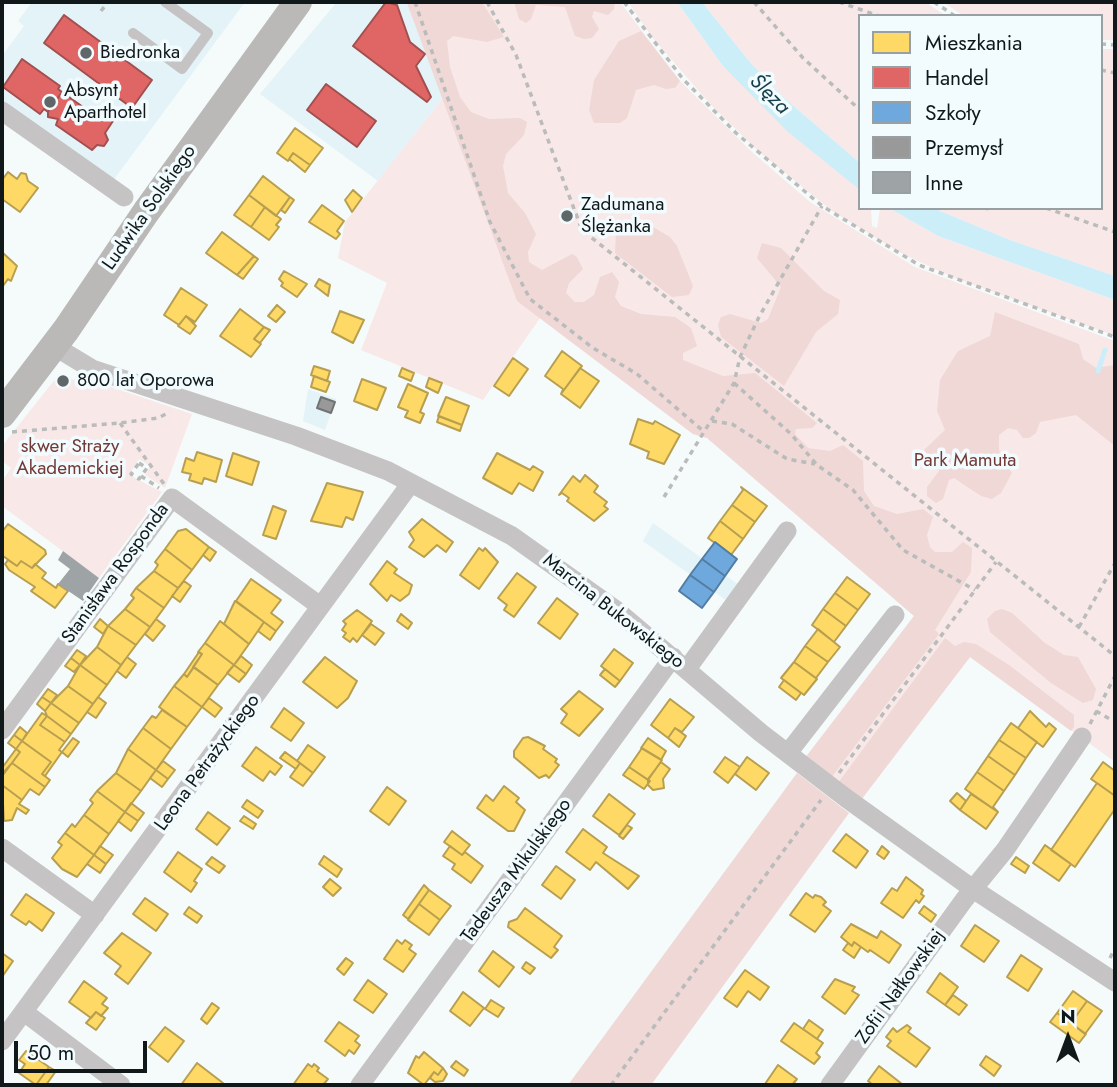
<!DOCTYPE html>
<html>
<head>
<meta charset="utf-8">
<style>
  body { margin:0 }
  #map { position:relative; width:1117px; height:1087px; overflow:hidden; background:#f5fafb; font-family:Jost,sans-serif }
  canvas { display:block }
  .frame { position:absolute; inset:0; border:4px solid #10181a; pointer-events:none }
  .legend { position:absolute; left:858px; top:14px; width:245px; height:196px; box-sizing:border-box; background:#f2fbfe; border:2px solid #98a0a3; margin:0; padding:9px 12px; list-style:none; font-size:21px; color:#10181a }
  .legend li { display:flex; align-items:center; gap:14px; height:35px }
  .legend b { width:35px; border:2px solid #98a0a3 }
  .north { position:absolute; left:1033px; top:1003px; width:70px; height:70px; -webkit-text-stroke:5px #f2fbfe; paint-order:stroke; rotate:0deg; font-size:19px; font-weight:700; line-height:28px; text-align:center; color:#10181a }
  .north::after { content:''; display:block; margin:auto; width:24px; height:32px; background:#10181a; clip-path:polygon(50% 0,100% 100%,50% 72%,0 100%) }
  .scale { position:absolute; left:14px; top:1041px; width:133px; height:32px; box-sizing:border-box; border:4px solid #10181a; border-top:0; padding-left:9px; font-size:21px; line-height:24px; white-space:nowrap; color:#10181a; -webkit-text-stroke:5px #f2fbfe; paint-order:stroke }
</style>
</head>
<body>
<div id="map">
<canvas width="1117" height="1087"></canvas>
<div class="frame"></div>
<ul class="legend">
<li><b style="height:19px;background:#ffd966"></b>Mieszkania</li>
<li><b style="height:19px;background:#e06666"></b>Handel</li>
<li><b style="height:19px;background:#6fa8dc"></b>Szkoły</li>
<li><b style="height:19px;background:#999"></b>Przemysł</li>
<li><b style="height:19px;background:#9ea4a6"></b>Inne</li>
</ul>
<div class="north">N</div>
<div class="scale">50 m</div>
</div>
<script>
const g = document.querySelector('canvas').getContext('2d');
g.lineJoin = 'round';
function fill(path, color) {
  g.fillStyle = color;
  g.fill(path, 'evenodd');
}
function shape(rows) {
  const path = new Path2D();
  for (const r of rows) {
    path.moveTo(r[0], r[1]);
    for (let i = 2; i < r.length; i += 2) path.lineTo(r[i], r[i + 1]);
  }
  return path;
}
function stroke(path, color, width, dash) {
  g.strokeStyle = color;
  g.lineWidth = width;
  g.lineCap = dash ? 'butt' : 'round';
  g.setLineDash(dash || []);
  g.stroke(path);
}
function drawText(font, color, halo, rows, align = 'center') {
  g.font = font + ' Jost,sans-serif';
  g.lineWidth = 7;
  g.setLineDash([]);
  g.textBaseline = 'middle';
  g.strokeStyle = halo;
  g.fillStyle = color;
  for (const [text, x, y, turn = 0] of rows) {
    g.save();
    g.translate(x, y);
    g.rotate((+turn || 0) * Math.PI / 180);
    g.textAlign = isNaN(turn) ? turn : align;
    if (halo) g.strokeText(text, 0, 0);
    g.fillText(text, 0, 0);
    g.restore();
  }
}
fill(shape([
  [32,2,245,2,112,182,2,103,2,56,24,26,18,21],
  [337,2,407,2,443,98,378,181,260,94],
  [308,389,336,399,325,430,303,421],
  [653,523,739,585,727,601,643,541]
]), '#e3f3f7');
fill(shape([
  [407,2,620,2,680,81,752,152,810,202,915,267,1115,341,1115,762,970,657,861,800,805,758,914,616,707,438,693,434,540,318,483,400,361,350,387,283,338,258,345,222,443,98],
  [628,2,677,2,723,66,860,190,860,208,871,208,872,226,877,228,880,208,889,208,938,236,1115,300,1115,336,952,277,897,251,832,211,757,150,710,104,652,37],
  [702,2,925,2,946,16,860,16,860,163,782,96,749,61],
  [943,2,1115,2,1115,40,1101,40,1101,16,964,16],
  [1101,49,1115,49,1115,276,1010,240,933,208,1101,208],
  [56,378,93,381,192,414,165,488,145,475,150,466,139,459,129,475,162,492,99,578,2,506,2,481,11,468,2,461,2,446]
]), '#f8e9e8');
fill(shape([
  [482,2,504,37,487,42,453,36,447,41,450,67,460,97,471,112,489,119,520,118,527,122,524,135,506,154,503,166,508,193,525,213,536,234,528,252,529,262,542,270,572,254,577,257,583,269,569,283,566,293,575,302,584,302,594,295,600,277,612,272,619,282,615,297,621,306,641,314,675,317,691,328,697,346,683,353,683,360,723,376,755,373,817,423,812,428,796,429,795,434,808,448,830,451,843,445,863,461,864,491,874,506,897,514,923,509,933,517,927,535,930,547,935,552,952,552,963,542,972,548,971,572,935,630,939,634,831,778,805,758,914,616,707,438,693,434,517,301,407,3],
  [514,2,615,2,614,9,608,15,594,11,592,17,599,29,592,38,584,39,575,36,565,7,536,5,531,19,526,23,519,19],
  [641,31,680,81,675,88,666,89,654,85,636,90,627,118,620,123,594,123,589,110,594,80,619,41],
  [627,226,653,227,670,237,677,246,693,286,689,295,672,297,615,253,616,233],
  [762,243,781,248,824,291,840,300,838,314,816,332,784,386,721,337,718,325,721,317,730,314,761,323,768,319,781,287,757,258],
  [995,312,1079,344,1083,359,1096,368,1115,365,1115,446,1076,415,1040,422,1036,433,1029,438,1023,438,1017,430,1008,428,999,435,999,449,1001,459,1012,473,1001,493,992,499,981,496,954,478,949,480,943,499,936,503,927,496,927,487,939,471,938,466,924,450,945,430,937,411,940,380,958,351,990,336],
  [1002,609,1012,613,1045,643,1064,655,1078,657,1096,689,1093,700,1083,703,1051,683,990,632,987,619,995,611],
  [945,638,955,646,964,642,976,644,1009,665,1074,715,1074,727,1071,731,970,657,861,800,838,783],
  [797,773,849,813,651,1085,568,1085]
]), '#efd8d6');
fill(shape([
  [677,2,702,2,749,61,782,96,860,163,860,190,787,131,723,66],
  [889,208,933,208,1010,240,1115,276,1115,300,938,236]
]), '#cceef9');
const homes = shape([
  [295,128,323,148,310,165,293,153,288,161,277,153,295,128],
  [293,153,310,165,305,172,289,159,293,153],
  [8,172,17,179,21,173,26,174,28,181,38,188,20,212,2,199,2,180,8,172],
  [263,176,290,197,276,216,249,195,263,176],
  [353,190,362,198,352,212,345,200,353,190],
  [249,195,265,207,251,227,234,215,249,195],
  [290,197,294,200,285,213,281,210,290,197],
  [322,205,344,221,337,231,340,234,336,239,309,222,322,205],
  [265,207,281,219,276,225,279,227,269,240,251,227,265,207],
  [222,232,254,256,237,275,206,253,222,232],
  [3,253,17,266,11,281,8,279,3,286,3,253],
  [254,256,258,259,243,279,237,275,254,256],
  [284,271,307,284,297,297,281,286,283,283,279,279,284,271],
  [319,279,330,285,328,296,315,286,319,279],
  [181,288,207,305,195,322,186,316,179,325,164,315,181,288],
  [277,305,285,312,276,322,268,316,277,305],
  [240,309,264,327,254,339,261,344,251,357,220,336,240,309],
  [340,311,364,320,353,343,332,332,340,311],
  [186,316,196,326,190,334,178,326,186,316],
  [264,327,270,330,260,343,254,339,264,327],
  [562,351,582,366,561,394,563,389,545,376,562,351],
  [513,358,528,369,509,396,494,386,513,358],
  [314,366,330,371,327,381,311,375,314,366],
  [402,368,414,373,411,381,399,376,402,368],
  [580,368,599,381,580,408,561,394,580,368],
  [314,376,330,382,326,392,311,387,314,376],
  [429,378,442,383,438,393,426,387,429,378],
  [362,379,386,388,377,410,354,401,362,379],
  [408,384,428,393,420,412,424,414,420,423,405,417,408,411,398,407,408,384],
  [446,397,469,406,462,425,438,416,446,397],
  [439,416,462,425,460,431,437,422,439,416],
  [638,419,653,424,655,421,680,435,664,464,647,458,649,452,630,444,638,419],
  [197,452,222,460,216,482,204,478,202,484,189,480,191,474,182,472,186,458,194,461,197,452],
  [233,453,259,462,252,485,226,476,233,453],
  [497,453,530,470,533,466,543,472,533,491,519,483,512,494,483,478,497,453],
  [585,475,598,486,594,492,607,502,604,506,608,509,594,521,567,501,569,498,562,493,559,495,573,476,580,482,585,475],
  [327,483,363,492,353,520,346,517,342,527,311,521,327,483],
  [741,487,767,506,755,522,732,505,743,490,741,487],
  [732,505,755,522,743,539,720,521,732,505],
  [273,506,286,511,276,539,263,535,273,506],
  [422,519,453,542,446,552,437,545,424,557,409,547,414,540,409,532,422,519],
  [720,521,743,539,731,555,708,538,720,521],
  [8,524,45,550,46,554,32,568,21,561,17,566,3,556,2,558,2,532,8,524],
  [186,529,209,547,192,570,165,549,178,531,186,529],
  [209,547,216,552,210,561,203,555,209,547],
  [479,548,483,551,485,548,498,562,479,589,460,575,479,548],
  [165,549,192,570,178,588,154,571,158,565,155,562,165,549],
  [8,560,17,566,21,561,32,568,35,564,46,573,42,578,56,588,58,584,68,591,55,608,31,591,35,587,9,570,5,564,8,560],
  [387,561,397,569,394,573,412,585,409,594,400,601,391,595,387,601,370,584,387,561],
  [154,571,178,588,164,608,136,588,154,571],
  [517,573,536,587,514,617,504,610,507,605,498,598,517,573],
  [847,577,870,594,858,610,835,593,847,577],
  [251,579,281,600,271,613,283,622,276,631,236,601,251,579],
  [184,581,191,586,180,602,172,596,184,581],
  [136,588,164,608,150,627,125,609,134,598,131,595,136,588],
  [835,593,858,610,846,626,823,609,835,593],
  [557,598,578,614,560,639,538,623,557,598],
  [235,601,264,622,249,644,224,624,235,601],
  [125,609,150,627,136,645,108,626,125,609],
  [823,609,846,626,834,642,812,625,823,609],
  [357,610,372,621,357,642,353,638,350,642,343,637,346,633,342,630,346,624,343,621,357,610],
  [401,614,412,623,408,629,397,621,401,614],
  [100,619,108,626,103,634,94,627,100,619],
  [156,619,165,626,153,641,145,634,156,619],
  [220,621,249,644,234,665,205,643,220,621],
  [264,622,276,631,270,640,258,631,264,622],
  [371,624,384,633,375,645,362,635,371,624],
  [108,626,136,645,121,665,97,647,108,626],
  [818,629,840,647,828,662,805,646,818,629],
  [205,643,234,665,218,685,193,667,202,654,198,652,205,643],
  [805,646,828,662,816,678,794,662,805,646],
  [97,647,121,665,107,685,80,665,97,647],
  [614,649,633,663,620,681,601,666,614,649],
  [77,650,86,656,80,665,71,658,77,650],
  [199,652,202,654,187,677,184,674,199,652],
  [241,656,252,665,246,674,234,665,241,656],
  [127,657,136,664,126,678,117,671,127,657],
  [325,657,357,681,348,698,337,708,303,682,325,657],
  [71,658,80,665,74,672,65,666,71,658],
  [794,662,817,679,804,695,781,678,794,662],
  [80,665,107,685,93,704,68,686,80,665],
  [234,665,246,674,239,682,227,673,234,665],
  [194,667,218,685,202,707,174,686,184,674,187,677,194,667],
  [605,669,620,681,615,687,600,675,605,669],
  [784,680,801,693,796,700,779,687,784,680],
  [68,686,93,704,79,723,51,703,68,686],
  [174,686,202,707,187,727,159,707,174,686],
  [48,689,57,695,51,703,42,697,48,689],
  [579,691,603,709,579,736,561,723,567,714,561,709,579,691],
  [42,697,51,703,45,711,37,704,42,697],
  [98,697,106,703,96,718,87,712,98,697],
  [209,698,222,708,215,717,202,707,209,698],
  [670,699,694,717,682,732,675,728,668,738,651,725,670,699],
  [51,703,79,723,71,734,47,716,45,711,51,703],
  [284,708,304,723,291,741,271,727,284,708],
  [162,710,187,727,171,749,143,728,152,716,156,718,162,710],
  [1030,711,1046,727,1049,723,1056,729,1043,747,1018,728,1030,711],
  [42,713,47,716,40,725,65,742,59,750,62,752,45,776,42,774,51,762,22,741,42,713],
  [47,716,71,734,65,742,40,725,47,716],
  [1011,723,1037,742,1026,758,999,740,1011,723],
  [20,727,27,733,22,741,14,735,20,727],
  [143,728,171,749,156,770,128,749,143,728],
  [675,728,686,736,679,747,668,738,675,728],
  [14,735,22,741,16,749,8,743,14,735],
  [528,737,545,746,543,749,557,759,555,762,559,765,549,778,546,775,539,778,514,757,514,751,523,738,528,737],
  [73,738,79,742,68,757,62,752,73,738],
  [648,738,666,751,661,760,641,748,648,738],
  [999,740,1026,758,1015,775,988,756,999,740],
  [22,741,51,762,42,774,50,780,45,787,12,763,20,752,16,749,22,741],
  [308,745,325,757,313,773,297,761,308,745],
  [256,747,282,766,275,775,270,771,263,781,242,766,256,747],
  [642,748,662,760,648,780,629,767,642,748],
  [16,749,20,752,3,775,2,768,16,749],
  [128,749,156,770,141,791,116,773,128,749],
  [285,752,300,763,296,769,280,758,285,752],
  [988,756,1015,775,1004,791,977,772,988,756],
  [725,757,740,767,728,783,714,772,725,757],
  [747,757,769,773,756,790,735,774,747,757],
  [163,761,175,770,168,779,156,770,163,761],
  [661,762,670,769,663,779,664,788,653,790,648,785,648,779,661,762],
  [1103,762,1115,771,1114,795,1091,779,1103,762],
  [12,763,45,787,39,795,30,789,22,800,2,785,2,774,12,763],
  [300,763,313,773,303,786,290,777,300,763],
  [629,767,650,781,644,789,623,775,629,767],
  [156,770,168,779,162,787,150,778,156,770],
  [977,772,1004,791,993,807,998,812,965,789,977,772],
  [116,773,141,791,125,812,97,791,116,773],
  [1097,783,1115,796,1115,809,1075,867,1051,850,1097,783],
  [2,785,22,800,19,804,29,810,26,814,17,808,12,820,4,821,2,785],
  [504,786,519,798,516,802,525,810,514,831,508,831,477,808,486,795,493,801,504,786],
  [387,787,406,801,389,825,370,811,387,787],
  [97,791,125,812,109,834,84,815,93,803,90,800,97,791],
  [957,793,966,801,960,810,950,801,957,793],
  [609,794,635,814,619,835,593,816,609,794],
  [971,794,998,812,986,829,960,810,971,794],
  [247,800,263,811,258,818,242,807,247,800],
  [131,803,144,813,138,821,125,812,131,803],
  [125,812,138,821,131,831,118,821,125,812],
  [208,812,230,828,217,845,196,829,208,812],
  [84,815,109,834,94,855,65,833,72,824,75,827,84,815],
  [244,816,256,824,253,829,240,821,244,816],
  [627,825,632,828,623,839,619,836,627,825],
  [583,829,607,847,603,853,639,876,628,889,596,862,590,870,566,852,583,829],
  [452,831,470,845,462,855,444,842,452,831],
  [65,833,94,855,77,877,62,869,52,858,62,845,58,842,65,833],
  [846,834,868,851,856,868,833,851,846,834],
  [1045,845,1071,864,1059,881,1033,863,1045,845],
  [100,846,113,855,106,864,94,855,100,846],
  [450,846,462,855,465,852,483,866,471,883,452,869,455,864,443,856,450,846],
  [882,846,889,852,884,859,877,854,882,846],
  [178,852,202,869,194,881,197,883,191,892,164,872,178,852],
  [94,855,106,864,100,873,87,864,94,855],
  [324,856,342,869,337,877,319,864,324,856],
  [212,857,225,866,219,873,206,864,212,857],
  [1016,857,1029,866,1025,873,1011,864,1016,857],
  [556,866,575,880,561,899,542,885,556,866],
  [906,877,923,890,921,894,924,896,919,903,916,900,903,918,881,903,892,888,897,891,906,877],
  [330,879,341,888,333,896,323,887,330,879],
  [424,885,429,890,408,919,403,915,424,885],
  [429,890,451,906,440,920,419,904,429,890],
  [806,893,813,898,815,895,821,897,826,902,823,905,831,911,815,932,790,915,806,893],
  [26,894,54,913,42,931,29,921,26,925,11,915,26,894],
  [145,898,168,914,156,931,133,914,145,898],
  [419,904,440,920,429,935,408,920,419,904],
  [924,906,936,915,931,922,919,913,924,906],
  [189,907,202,916,197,923,184,914,189,907],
  [525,908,562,936,554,947,558,950,551,958,508,927,509,922,517,919,525,908],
  [851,924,877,938,881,931,901,945,889,963,870,950,868,952,854,942,852,946,841,937,851,924],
  [975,925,999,941,984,962,961,946,975,925],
  [122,933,151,953,128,984,115,974,121,966,104,953,122,933],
  [397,940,402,944,405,940,412,945,409,949,416,954,403,972,384,959,397,940],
  [854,942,861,947,854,958,843,950,848,943,852,946,854,942],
  [493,951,514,967,499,987,479,971,493,951],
  [2,953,13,961,2,977,2,953],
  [1021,955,1042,969,1028,991,1007,977,1021,955],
  [346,958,353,963,344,975,337,969,346,958],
  [526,962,535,968,530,974,522,968,526,962],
  [745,970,769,987,760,1000,748,991,737,1007,724,998,745,970],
  [940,973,958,987,945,1005,927,992,940,973],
  [835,979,855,987,852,991,859,995,845,1014,822,997,835,979],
  [368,980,387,994,373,1013,354,1000,368,980],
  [84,981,107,998,102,1004,108,1008,101,1016,96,1012,91,1018,69,1002,84,981],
  [1073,991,1087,1001,1071,1023,1057,1013,1073,991],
  [463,992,484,1008,470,1026,450,1011,463,992],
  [953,995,967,1005,959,1015,945,1005,953,995],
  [491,1000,504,1008,498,1017,485,1009,491,1000],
  [1087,1001,1102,1011,1085,1034,1071,1023,1087,1001],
  [212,1003,219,1008,207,1024,201,1019,212,1003],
  [96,1012,105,1018,96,1030,86,1023,96,1012],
  [1057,1013,1086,1034,1079,1043,1050,1022,1057,1013],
  [809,1020,823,1030,817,1039,803,1029,809,1020],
  [339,1022,359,1036,355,1041,360,1045,354,1054,349,1050,345,1056,325,1041,339,1022],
  [794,1023,823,1043,816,1053,820,1057,814,1064,781,1041,794,1023],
  [907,1025,911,1028,908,1032,930,1048,916,1067,887,1046,891,1041,886,1037,893,1028,897,1032,907,1025],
  [165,1027,184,1041,168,1062,149,1047,165,1027],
  [26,1051,49,1067,36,1085,19,1073,25,1064,19,1060,26,1051],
  [424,1052,443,1068,438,1075,434,1072,424,1085,408,1073,416,1056,419,1058,424,1052],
  [986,1056,1001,1066,994,1076,980,1065,986,1056],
  [456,1061,468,1070,464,1076,451,1067,456,1061],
  [197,1063,223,1083,221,1085,181,1085,197,1063],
  [308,1064,312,1067,314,1064,319,1068,317,1071,328,1079,323,1085,293,1085,308,1064],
  [778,1065,797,1079,792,1085,765,1084,778,1065],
  [879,1066,902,1084,901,1085,873,1085,868,1081,879,1066],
  [49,1067,56,1071,46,1085,36,1085,49,1067],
  [443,1068,447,1074,443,1081,435,1082,430,1078,434,1072,438,1075,443,1068]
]);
fill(homes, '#ffd966');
stroke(homes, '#b79f4f', 2);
const shops = shape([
  [386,2,397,5,410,42,425,54,416,66,431,97,427,102,353,46,386,2],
  [64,15,152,80,132,108,44,43,64,15],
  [22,59,60,86,58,89,62,92,48,112,44,109,40,114,3,87,22,59],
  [326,84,376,121,357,147,307,110,326,84],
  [62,92,90,112,94,107,113,121,105,133,108,140,104,146,97,145,92,150,56,125,58,119,48,117,48,112,62,92]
]);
fill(shops, '#e06666');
stroke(shops, '#a24f4f', 2);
const schools = shape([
  [715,542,737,559,725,576,702,559,715,542],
  [702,559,725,576,714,592,690,575,702,559],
  [690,575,714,592,702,608,679,591,690,575]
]);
fill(schools, '#6fa8dc');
stroke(schools, '#527da2', 2);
const industry = shape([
  [321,397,335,402,331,413,317,408,321,397]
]);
fill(industry, '#999');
stroke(industry, '#707273', 2);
stroke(shape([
  [1098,371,1105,350]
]), '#cceef9', 5);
fill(shape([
  [63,551,99,578,83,601,58,584,70,569,58,560]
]), '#9ea4a6');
stroke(shape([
  [415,2,490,222,530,299,593,348,637,374,702,430],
  [487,2,516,55,582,230,1115,656],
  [624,2,683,79,736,133,822,206,919,265,1115,337],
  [754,2,803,58,860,110],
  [839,2,879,16],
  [934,2,955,16],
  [101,11,108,2],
  [1101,44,1115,45],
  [1101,70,1115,73],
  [1046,208,1115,232],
  [986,210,987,208],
  [734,383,791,434,817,465,853,490,903,550,975,590],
  [712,421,732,424,787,459,815,464],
  [120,423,164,484],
  [12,432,120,423,158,418,170,412],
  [139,463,147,468,139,479,131,474,139,463],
  [141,476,159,488],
  [664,497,734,383,740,357,759,317,822,206],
  [1079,627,1115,563],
  [1096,711,1113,721],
  [1090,724,1115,676],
  [839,773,996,562],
  [1110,958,1115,948],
  [611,1085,821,800]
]), '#babbbb', 3.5, [5, 5]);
stroke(shape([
  [133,33,182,69,208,33,165,2]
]), '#c5c3c3', 10);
stroke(shape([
  [2,111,124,197],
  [54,346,92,369,296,436,388,471,512,536,616,610,761,733,846,798,973,889,1115,982],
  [687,669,787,531],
  [2,730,172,498,320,606],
  [788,753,895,615],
  [2,848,95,915],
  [24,1012,121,1085],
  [2,1041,411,483],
  [360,1085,673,657],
  [830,1085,964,900,1005,850,1082,737]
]), '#c5c3c3', 19);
stroke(shape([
  [2,414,66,330,146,212,298,2]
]), '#bbb9b8', 28);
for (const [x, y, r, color] of [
  [86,53,7,"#606769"],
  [50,102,7,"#606769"],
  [567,216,7,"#606769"],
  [63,381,7,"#606769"]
]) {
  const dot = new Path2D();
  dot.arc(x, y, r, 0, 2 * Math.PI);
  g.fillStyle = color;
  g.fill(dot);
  stroke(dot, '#f2fbfe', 2.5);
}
drawText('19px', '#10181a', '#f2fbfe', [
  ["Biedronka",100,53],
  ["Absynt",64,91],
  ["Aparthotel",64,113],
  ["Zadumana",581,205],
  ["Ślężanka",581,227],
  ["800 lat Oporowa",77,381]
], 'left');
drawText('19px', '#10181a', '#f2fbfe', [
  ["Ludwika Solskiego",150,208,-55],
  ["Stanisława Rosponda",116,574,-54],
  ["Marcina Bukowskiego",613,612,38],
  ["Leona Petrażyckiego",208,763,-54],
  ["Tadeusza Mikulskiego",517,871,-54],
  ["Zofii Nałkowskiej",901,987,-54]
]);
drawText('19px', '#733936', '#f2fbfe', [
  ["skwer Straży",70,447],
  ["Akademickiej",70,469],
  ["Park Mamuta",965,461]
]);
drawText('italic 21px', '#143e4a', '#f2fbfe', [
  ["Ślęza",769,95,45]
]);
</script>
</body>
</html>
